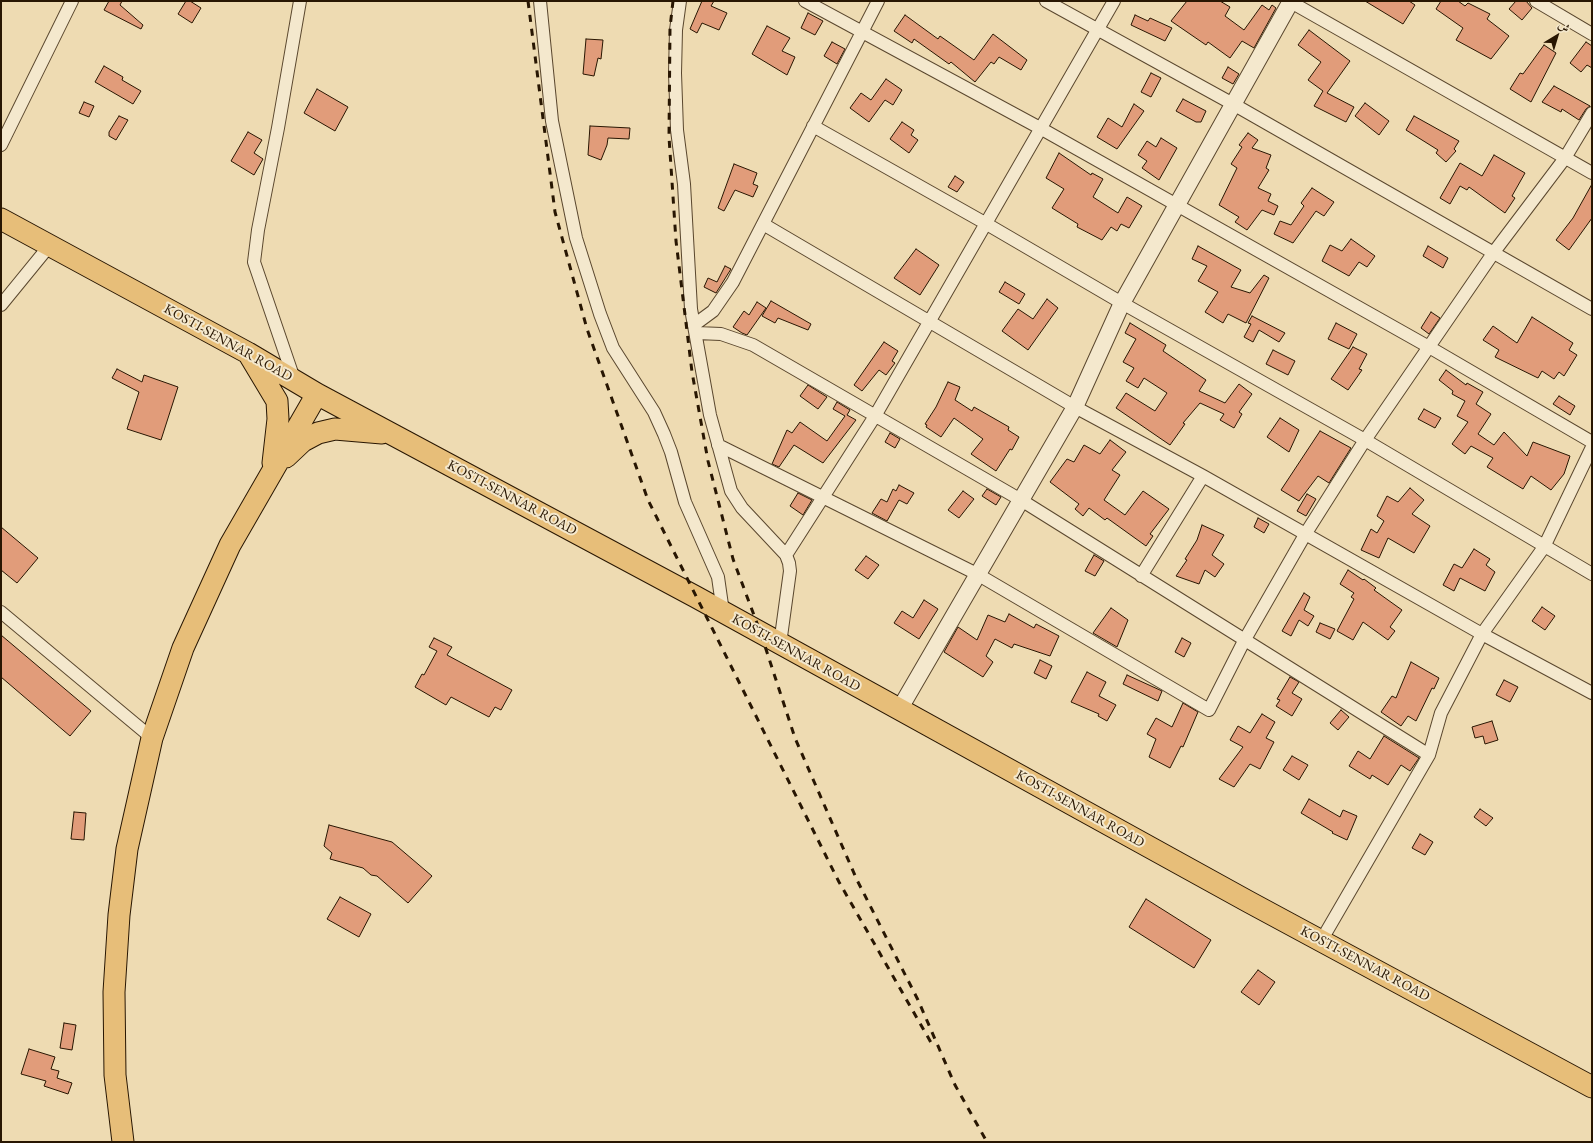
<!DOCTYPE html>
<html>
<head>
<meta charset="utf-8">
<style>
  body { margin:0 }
  #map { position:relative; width:1593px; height:1143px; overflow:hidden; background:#eedbb2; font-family:"EB Garamond",Amiri,serif }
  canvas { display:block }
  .frame { position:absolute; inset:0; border:2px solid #281602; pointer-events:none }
  .north { position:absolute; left:1537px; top:16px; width:40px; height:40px; -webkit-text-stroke:3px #f4e8cd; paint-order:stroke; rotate:38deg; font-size:11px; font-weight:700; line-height:16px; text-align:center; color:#281602 }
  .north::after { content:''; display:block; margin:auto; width:14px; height:18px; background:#281602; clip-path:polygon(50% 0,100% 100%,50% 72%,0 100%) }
</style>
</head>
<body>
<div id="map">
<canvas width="1593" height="1143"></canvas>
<div class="frame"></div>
<div class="north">ش</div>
</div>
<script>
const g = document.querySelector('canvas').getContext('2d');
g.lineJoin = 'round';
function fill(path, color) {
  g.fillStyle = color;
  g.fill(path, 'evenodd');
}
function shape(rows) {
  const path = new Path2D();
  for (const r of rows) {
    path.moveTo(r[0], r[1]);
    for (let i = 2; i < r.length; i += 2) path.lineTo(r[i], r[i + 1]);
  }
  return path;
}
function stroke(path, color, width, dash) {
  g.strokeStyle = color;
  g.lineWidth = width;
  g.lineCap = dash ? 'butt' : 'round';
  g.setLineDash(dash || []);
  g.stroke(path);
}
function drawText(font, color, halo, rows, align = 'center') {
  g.font = font + ' "EB Garamond",serif';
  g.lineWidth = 4;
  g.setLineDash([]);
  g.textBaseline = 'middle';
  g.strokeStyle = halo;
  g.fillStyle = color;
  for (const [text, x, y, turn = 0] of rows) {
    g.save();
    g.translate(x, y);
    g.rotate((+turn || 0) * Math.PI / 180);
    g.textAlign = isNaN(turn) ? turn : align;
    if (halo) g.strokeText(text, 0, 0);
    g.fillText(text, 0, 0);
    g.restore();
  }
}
const building = shape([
  [109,1,122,1,120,5,143,25,141,29,104,10,109,1],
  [186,1,190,1,201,8,192,23,178,14,186,1],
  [702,1,714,1,711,6,727,13,719,30,702,23,697,33,690,29,702,1],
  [1187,1,1220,1,1230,7,1225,16,1244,30,1262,5,1269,10,1272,5,1276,8,1254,48,1242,41,1230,58,1208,42,1206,45,1171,21,1187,1],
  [1365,1,1409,1,1415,5,1403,24,1365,1],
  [1441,1,1458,1,1465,6,1468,3,1490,14,1487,19,1509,36,1491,59,1456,40,1463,28,1436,9,1441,1],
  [1516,1,1526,1,1532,8,1522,20,1509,9,1516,1],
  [808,13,823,21,815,35,801,28,808,13],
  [905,15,938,39,940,36,974,60,993,34,1027,60,1021,70,999,57,994,64,991,62,975,82,951,62,949,64,914,39,912,43,894,31,905,15],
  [1135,15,1148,21,1150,18,1172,28,1165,41,1131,25,1135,15],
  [767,26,790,38,782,51,795,57,787,75,752,54,767,26],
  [1309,30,1350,61,1327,93,1354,107,1346,122,1314,106,1323,91,1308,80,1321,62,1298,45,1309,30],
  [586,39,603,40,601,59,598,58,594,76,583,74,586,39],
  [832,42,845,49,837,64,824,56,832,42],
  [1586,42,1592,46,1592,68,1587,65,1581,72,1570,63,1586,42],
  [1544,45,1556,53,1531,102,1510,89,1520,73,1523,74,1544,45],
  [104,66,123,77,122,80,141,91,133,104,95,82,104,66],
  [1228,67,1239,74,1233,84,1222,78,1228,67],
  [1151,73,1161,78,1151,97,1141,92,1151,73],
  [886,79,902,90,893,105,885,100,869,122,850,108,861,93,871,100,886,79],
  [1554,86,1590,106,1586,109,1579,120,1562,109,1561,112,1542,102,1554,86],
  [317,89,348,107,335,131,304,113,317,89],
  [1183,99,1206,111,1201,122,1196,122,1176,111,1183,99],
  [84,102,94,106,89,117,79,113,84,102],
  [1365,103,1389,121,1379,135,1355,116,1365,103],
  [1134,104,1144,111,1117,149,1097,137,1108,118,1122,127,1134,104],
  [119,116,128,120,116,140,109,136,109,132,119,116],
  [1414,116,1459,141,1454,149,1456,151,1446,162,1436,153,1438,150,1406,130,1414,116],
  [902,122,914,130,911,135,918,140,909,153,890,139,902,122],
  [590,126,630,128,629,139,608,138,607,145,601,160,588,155,590,126],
  [248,132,262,140,254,153,263,159,254,175,231,161,248,132],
  [1248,133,1258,140,1252,148,1271,155,1266,168,1269,170,1258,188,1271,194,1268,201,1278,206,1274,215,1262,210,1247,230,1235,222,1239,217,1219,205,1237,168,1231,164,1242,147,1239,145,1248,133],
  [1161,138,1177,148,1159,180,1142,168,1147,161,1138,155,1147,141,1156,147,1161,138],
  [1059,153,1091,175,1092,173,1103,179,1093,197,1118,213,1127,197,1142,206,1129,228,1121,224,1117,231,1111,227,1102,240,1077,227,1078,224,1052,208,1064,189,1046,178,1059,153],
  [1494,155,1525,173,1512,196,1515,198,1505,213,1469,187,1467,190,1460,186,1450,204,1440,198,1460,163,1482,176,1494,155],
  [734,164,757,173,753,184,758,186,753,197,735,190,724,211,718,208,734,164],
  [955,176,964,182,957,192,948,187,955,176],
  [1592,184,1592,218,1569,250,1556,240,1573,218,1592,184],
  [1312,188,1334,202,1324,216,1316,211,1293,243,1274,234,1280,221,1291,225,1304,206,1301,203,1312,188],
  [1351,239,1375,256,1367,267,1359,262,1349,276,1322,261,1330,245,1342,251,1351,239],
  [1198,246,1241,270,1231,287,1250,293,1264,275,1269,278,1246,323,1228,314,1223,323,1205,312,1218,292,1198,281,1207,266,1192,259,1198,246],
  [1428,246,1448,258,1443,268,1423,256,1428,246],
  [916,249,939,265,920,295,894,278,916,249],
  [725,266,731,269,716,293,704,287,708,278,717,282,725,266],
  [1005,282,1025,294,1019,304,999,292,1005,282],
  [1047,299,1058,308,1028,350,1002,331,1018,309,1033,319,1047,299],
  [771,301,811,324,808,330,778,318,775,323,762,316,771,301],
  [757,302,766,308,747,335,742,333,733,327,744,311,749,315,757,302],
  [1431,312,1440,318,1429,334,1421,328,1431,312],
  [1252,316,1285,333,1279,342,1259,330,1253,342,1244,337,1251,324,1248,323,1252,316],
  [1532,317,1573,343,1569,350,1577,355,1564,376,1559,372,1554,379,1542,371,1538,378,1495,357,1499,350,1483,340,1493,326,1517,343,1532,317],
  [1130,323,1166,345,1163,351,1206,380,1199,391,1225,403,1239,384,1252,394,1239,412,1242,414,1234,428,1220,420,1224,414,1200,403,1183,423,1185,424,1170,445,1116,408,1126,393,1155,411,1167,393,1144,378,1138,388,1126,381,1134,368,1123,362,1136,339,1125,333,1130,323],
  [1336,323,1357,334,1349,349,1328,339,1336,323],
  [884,342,898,351,892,361,895,363,886,375,879,370,862,391,854,385,884,342],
  [1353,347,1367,354,1359,369,1362,370,1348,390,1331,379,1353,347],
  [1273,350,1295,361,1288,375,1266,364,1273,350],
  [117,369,142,382,144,375,178,387,161,440,127,429,139,392,112,378,117,369],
  [1446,370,1466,385,1467,383,1483,392,1476,404,1491,414,1478,434,1494,445,1504,432,1527,456,1533,442,1570,456,1564,474,1551,490,1531,476,1523,489,1487,467,1493,458,1471,446,1465,454,1452,444,1468,422,1457,416,1465,401,1452,394,1453,391,1439,380,1446,370],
  [948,382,960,387,955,400,972,411,974,407,1009,427,1008,430,1019,437,1012,450,1010,449,996,471,971,454,983,439,954,418,941,437,926,427,927,425,925,424,936,407,948,382],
  [808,385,827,397,818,409,800,396,808,385],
  [1559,396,1575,406,1570,415,1553,404,1559,396],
  [837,402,850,410,847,415,856,420,823,463,794,445,779,467,772,464,787,430,792,433,800,422,827,441,845,416,833,409,837,402],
  [1424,409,1441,418,1435,428,1418,419,1424,409],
  [1280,418,1299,430,1289,452,1267,437,1280,418],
  [1320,431,1351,448,1329,483,1318,476,1299,501,1281,490,1320,431],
  [890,433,900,439,895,448,885,442,890,433],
  [1110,440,1126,452,1112,470,1120,475,1104,500,1125,515,1143,491,1169,509,1150,534,1153,536,1146,546,1107,518,1105,520,1089,508,1083,516,1075,509,1079,504,1050,482,1067,459,1074,462,1084,445,1100,454,1110,440],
  [899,485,914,493,907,504,899,500,887,521,872,513,881,499,887,502,893,489,896,491,899,485],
  [1410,488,1424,500,1412,514,1430,526,1414,553,1388,538,1379,558,1361,550,1371,529,1377,533,1384,521,1377,516,1387,496,1398,502,1410,488],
  [987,489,1001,497,996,505,982,496,987,489],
  [963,491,974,499,959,518,948,510,963,491],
  [798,493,812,500,803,515,790,506,798,493],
  [1307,494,1316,499,1306,516,1297,511,1307,494],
  [1258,518,1269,524,1264,533,1254,527,1258,518],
  [1202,525,1224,535,1212,555,1224,564,1215,577,1205,570,1199,584,1176,576,1187,560,1185,559,1197,540,1202,525],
  [1,527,38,558,17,583,1,570,1,527],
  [1474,549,1490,559,1486,565,1495,572,1485,591,1460,578,1454,591,1443,585,1454,564,1462,568,1474,549],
  [1094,555,1104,561,1095,576,1085,571,1094,555],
  [866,556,879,565,868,579,855,570,866,556],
  [1348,570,1363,580,1364,579,1376,588,1374,590,1402,610,1390,627,1395,631,1388,640,1363,622,1353,640,1337,631,1354,599,1351,597,1354,593,1340,584,1348,570],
  [1304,593,1310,597,1304,610,1314,616,1308,626,1299,620,1291,636,1282,631,1304,593],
  [924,600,938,609,919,639,894,623,902,611,913,618,924,600],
  [1542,607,1555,616,1545,630,1532,621,1542,607],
  [1111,608,1128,620,1117,647,1093,633,1111,608],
  [1009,614,1034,628,1036,624,1059,636,1050,656,1014,644,1012,648,995,639,986,656,993,662,983,677,944,652,958,627,977,640,988,615,1005,622,1009,614],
  [1320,623,1335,629,1330,639,1316,632,1320,623],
  [1,635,91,711,70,736,1,677,1,635],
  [434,638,452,647,447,655,512,690,501,710,495,707,489,717,451,697,446,705,415,687,422,674,424,675,437,651,429,647,434,638],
  [1182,638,1191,643,1184,657,1175,652,1182,638],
  [1040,660,1052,666,1046,679,1034,673,1040,660],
  [1411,662,1439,678,1434,689,1432,688,1416,721,1408,716,1401,726,1381,712,1392,696,1396,698,1411,662],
  [1087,672,1106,682,1099,696,1116,705,1107,721,1098,716,1099,714,1071,702,1087,672],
  [1127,675,1162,691,1158,701,1123,684,1127,675],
  [1290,677,1299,682,1292,693,1302,699,1292,716,1276,706,1280,700,1277,699,1290,677],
  [1504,680,1518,687,1510,702,1496,695,1504,680],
  [1183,703,1198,712,1183,747,1181,746,1170,768,1149,757,1156,739,1147,734,1156,718,1172,727,1183,703],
  [1341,710,1349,717,1338,730,1330,723,1341,710],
  [1262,714,1275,722,1266,738,1274,742,1260,769,1250,764,1234,787,1219,779,1243,747,1230,740,1238,726,1250,733,1262,714],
  [1492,721,1498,740,1485,744,1483,736,1475,738,1472,727,1492,721],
  [1384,736,1419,758,1410,771,1401,765,1388,785,1372,775,1370,779,1349,766,1358,751,1370,759,1384,736],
  [1292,756,1308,765,1299,780,1283,770,1292,756],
  [1309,799,1340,817,1343,810,1357,816,1347,840,1332,833,1333,832,1301,813,1309,799],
  [1480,809,1493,818,1486,826,1474,817,1480,809],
  [74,812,86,813,84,840,71,839,74,812],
  [329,825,392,842,432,876,408,903,377,876,371,875,363,868,330,859,332,853,324,846,329,825],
  [1420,834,1433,842,1425,855,1412,848,1420,834],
  [340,897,371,914,359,937,327,919,340,897],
  [1146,899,1211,940,1194,968,1129,927,1146,899],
  [1258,970,1275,982,1259,1005,1241,992,1258,970],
  [64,1023,76,1025,72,1050,60,1048,64,1023],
  [29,1049,55,1057,51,1069,59,1071,57,1078,72,1083,68,1094,44,1086,46,1081,21,1074,29,1049]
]);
fill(building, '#e19c7a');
stroke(building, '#281602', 1);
const minor = shape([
  [540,1,552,121,576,238,600,314,613,348,654,412,664,434,671,452,685,502,718,577,723,612],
  [680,1,676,30,675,73,677,130,684,184,691,309,710,415,731,491,742,508,786,555,789,563,790,571,780,644],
  [805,1,1040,128,1429,347,1592,442],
  [1046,1,1233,104,1592,309],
  [1289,1,1592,173],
  [1536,1,1592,34],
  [813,126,985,223,1122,303,1365,440,1592,574],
  [1,145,72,1],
  [763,224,1075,407,1203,476,1482,634,1592,693],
  [1,305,50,245],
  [694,325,713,311,733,282,878,1],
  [697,333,721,334,753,345,1021,500,1429,755],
  [294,379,254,262,258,230,278,128,300,1],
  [718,445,977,574,1209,710,1244,641,1306,533,1365,440,1494,252,1565,158,1592,113],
  [786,555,875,416,1114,1],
  [1141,576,1203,476],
  [1,612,152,738],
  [1321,941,1429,755,1441,713,1482,634,1544,547,1592,447]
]);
const tertiary = shape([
  [899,710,1075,407,1122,303,1291,1]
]);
const trunk = shape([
  [1,219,248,353,317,394,696,597,1249,902,1592,1087],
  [250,356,277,401,278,419,273,463],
  [286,457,303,441,318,433,335,429,382,433],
  [123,1142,115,1075,114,992,119,915,127,849,152,738,183,648,230,545,317,394]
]);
stroke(minor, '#5a472e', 14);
stroke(tertiary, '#5a472e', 18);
stroke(trunk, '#281602', 23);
stroke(minor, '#f4e8cd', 12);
stroke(tertiary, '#f4e8cd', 16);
stroke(trunk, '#e7be79', 21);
stroke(shape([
  [528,1,555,212,587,329,648,500,839,882,933,1046],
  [673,1,670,28,669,137,676,241,692,372,708,461,733,559,761,634,795,738,857,880,918,1000,955,1085,987,1142]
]), '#281602', 3, [7, 7]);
drawText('14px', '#281602', '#f4e8cd', [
  ["KOSTI-SENNAR ROAD",228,343,29],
  ["KOSTI-SENNAR ROAD",512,498,28],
  ["KOSTI-SENNAR ROAD",796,653,29],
  ["KOSTI-SENNAR ROAD",1080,809,29],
  ["KOSTI-SENNAR ROAD",1365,964,28]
]);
</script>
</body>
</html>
